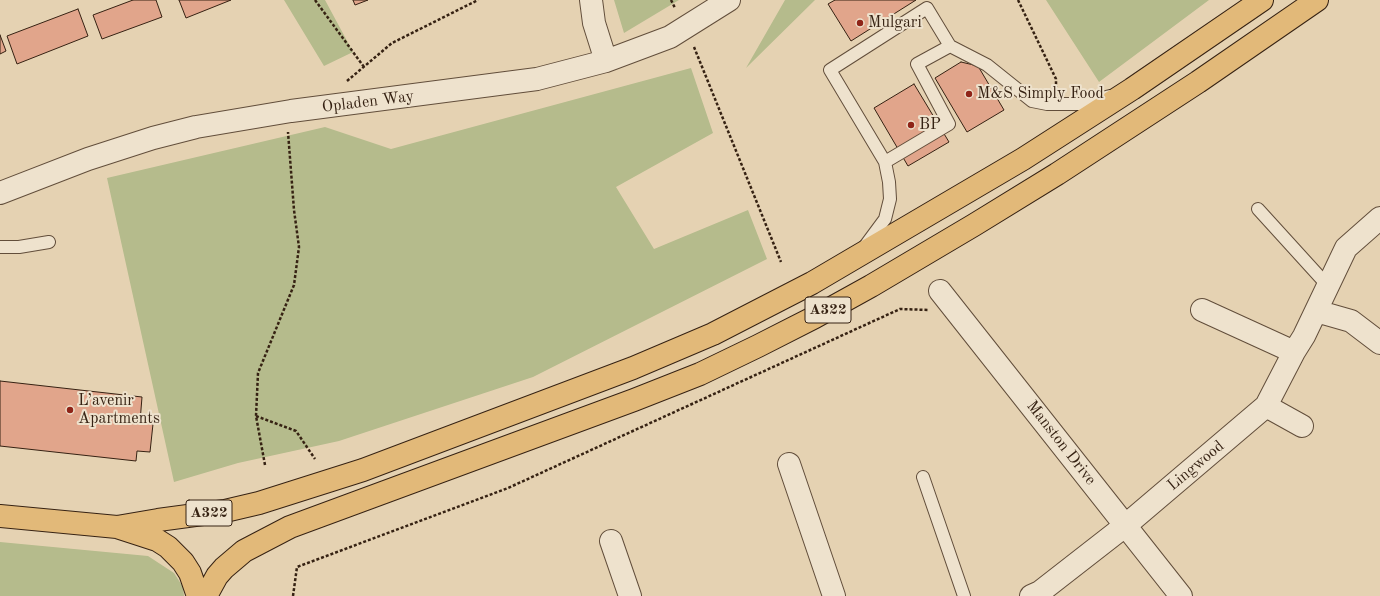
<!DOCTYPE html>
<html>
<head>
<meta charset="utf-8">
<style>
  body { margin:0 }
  canvas { display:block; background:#e5d2b2 }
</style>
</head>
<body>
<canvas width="1380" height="596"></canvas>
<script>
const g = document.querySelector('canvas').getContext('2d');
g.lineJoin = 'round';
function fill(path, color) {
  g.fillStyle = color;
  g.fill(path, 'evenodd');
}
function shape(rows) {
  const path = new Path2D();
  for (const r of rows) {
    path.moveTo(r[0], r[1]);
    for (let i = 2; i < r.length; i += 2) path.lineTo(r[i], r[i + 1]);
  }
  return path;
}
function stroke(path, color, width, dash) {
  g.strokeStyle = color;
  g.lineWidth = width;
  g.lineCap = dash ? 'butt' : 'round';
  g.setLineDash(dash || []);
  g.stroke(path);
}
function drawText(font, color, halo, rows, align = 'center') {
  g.font = font + ' "Old Standard TT",serif';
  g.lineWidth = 4;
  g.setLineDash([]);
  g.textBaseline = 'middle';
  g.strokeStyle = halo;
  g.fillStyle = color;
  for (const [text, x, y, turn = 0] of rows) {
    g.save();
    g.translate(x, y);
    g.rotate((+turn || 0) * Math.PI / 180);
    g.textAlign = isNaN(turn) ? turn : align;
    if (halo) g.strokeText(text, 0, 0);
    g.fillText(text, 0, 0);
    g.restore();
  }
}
fill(shape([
  [284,0,325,0,353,52,324,66],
  [614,0,679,0,624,33],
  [785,0,815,0,746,68],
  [1046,0,1209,0,1099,82],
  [691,68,713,133,616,187,654,249,748,210,767,259,533,377,339,441,238,463,174,482,107,178,325,127,391,149],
  [0,542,148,556,174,573,183,587,184,596,0,596]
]), '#b5bb8c');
const building = shape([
  [133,0,156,0,162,17,102,39,93,15,133,0],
  [179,0,231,0,186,18,179,0],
  [353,0,368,0,355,5,353,0],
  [835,0,916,0,851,41,828,4,835,0],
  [78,9,88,36,17,64,7,36,78,9],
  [0,35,6,51,0,54,0,35],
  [961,62,978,66,1004,110,967,132,935,78,961,62],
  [914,84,949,142,908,166,874,108,914,84],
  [0,381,142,397,140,422,153,424,150,452,137,451,136,461,0,446,0,381]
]);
fill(building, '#e1a58b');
stroke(building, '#362213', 1);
const service = shape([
  [885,162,949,124,917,64,950,46],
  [1258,209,1328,286],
  [865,246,885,219,890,199,889,182,885,162,830,70,927,8,950,46,987,65,1032,101,1047,104,1080,104,1110,96],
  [0,247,19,247,49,242],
  [923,477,964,596]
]);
const minor = shape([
  [591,0,594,23,606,61],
  [0,193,88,159,153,138,196,127,291,111,537,79,606,61,670,37,729,0],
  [940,291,1181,596],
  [1202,310,1294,352],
  [1316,311,1351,321,1380,343],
  [1266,406,1302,426],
  [789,464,834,596],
  [611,541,630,596],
  [1031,596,1040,592,1126,525,1266,406,1294,352,1304,336,1346,248,1380,218]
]);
const trunk = shape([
  [0,516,117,527,157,540,168,547,183,562,190,573,198,596],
  [117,527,158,520,225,511,259,503,363,470,633,368,713,334,812,283,1023,159,1132,89,1262,0],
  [206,596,217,576,224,568,244,551,290,527,634,400,700,374,758,346,815,317,871,286,974,225,1057,174,1198,82,1317,0]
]);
stroke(service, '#624e3b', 14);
stroke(minor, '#624e3b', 24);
stroke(trunk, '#362213', 24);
stroke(shape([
  [315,0,364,67],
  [671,0,675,8],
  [1018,0,1056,79,1056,87],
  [694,47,781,262],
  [347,81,392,43,478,0],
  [256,416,296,431,315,459],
  [265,465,256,416,258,373,294,285,299,247,294,210,288,132],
  [293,596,297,567,508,488,900,309,928,310]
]), '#362213', 2.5, [3, 2]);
stroke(service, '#eee2cd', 12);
stroke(minor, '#eee2cd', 22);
stroke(trunk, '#e2b979', 22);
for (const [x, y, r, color] of [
  [860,23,4,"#8f2418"],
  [969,94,4,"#8f2418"],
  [911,125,4,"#8f2418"],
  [70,410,4,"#8f2418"]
]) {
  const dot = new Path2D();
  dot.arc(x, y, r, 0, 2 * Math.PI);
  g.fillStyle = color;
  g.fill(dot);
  stroke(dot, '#eee2cd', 1.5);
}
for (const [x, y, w] of [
  [828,310,46],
  [209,513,46]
]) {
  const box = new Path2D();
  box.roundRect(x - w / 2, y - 13, w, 26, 3);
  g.fillStyle = '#eee2cd';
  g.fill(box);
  stroke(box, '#362213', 1);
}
drawText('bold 15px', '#362213', null, [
  ["A322",828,310],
  ["A322",209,513]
]);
drawText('16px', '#362213', '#eee2cd', [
  ["Mulgari",868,23],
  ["M&S Simply Food",977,94],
  ["BP",919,125],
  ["L’avenir",78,401],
  ["Apartments",78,419]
], 'left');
drawText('16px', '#362213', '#eee2cd', [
  ["Opladen Way",368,102,-7],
  ["Manston Drive",1061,443,52],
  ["Lingwood",1196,466,-40]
]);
</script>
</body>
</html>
